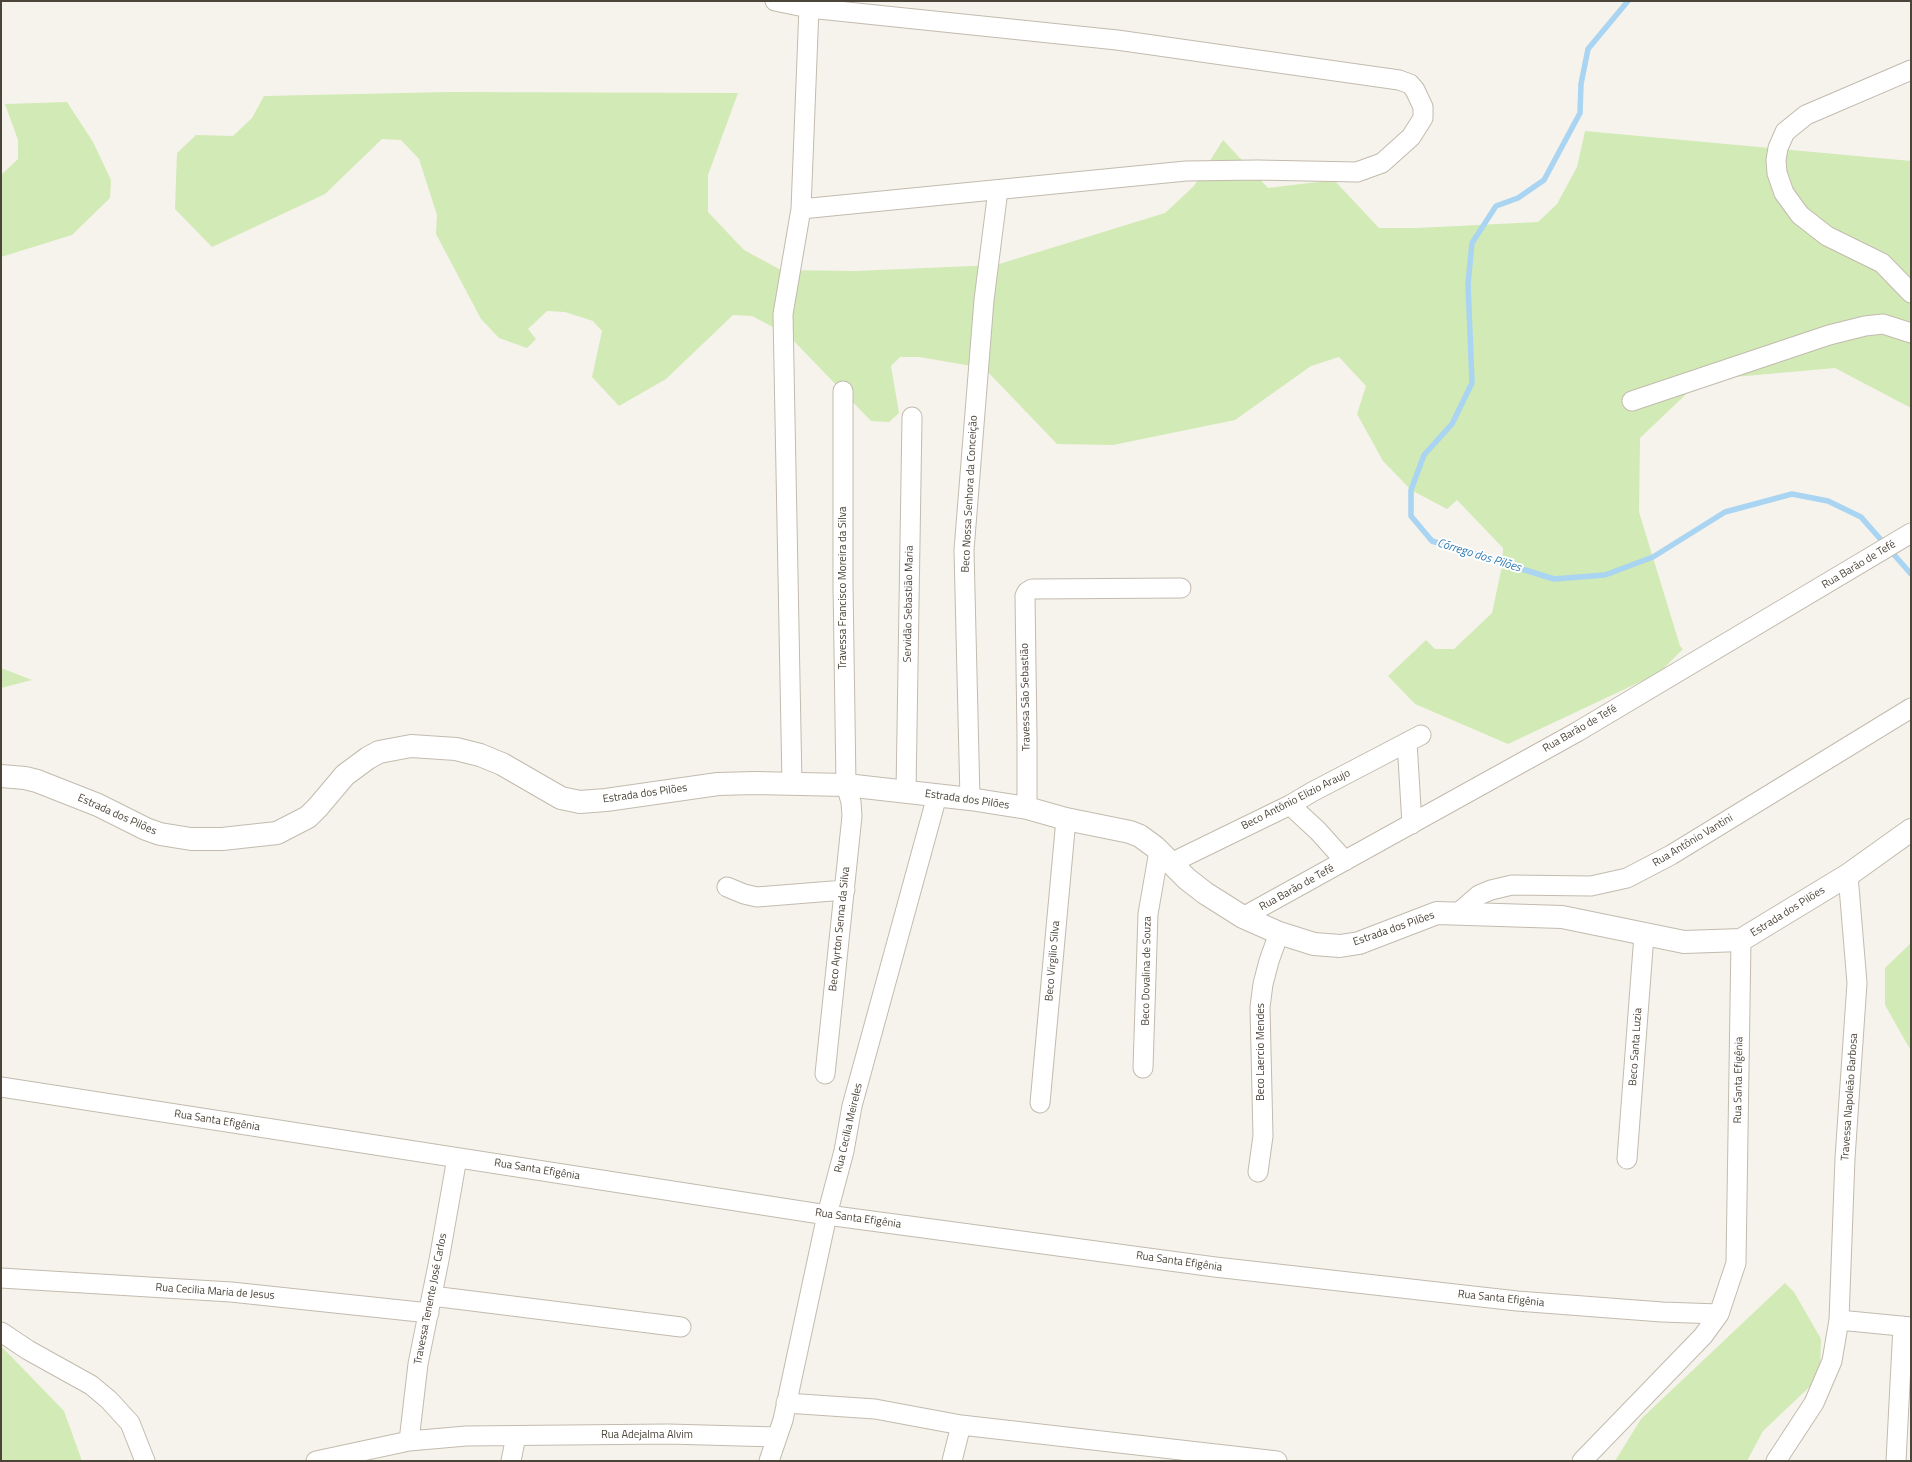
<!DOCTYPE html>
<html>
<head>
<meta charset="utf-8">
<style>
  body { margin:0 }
  #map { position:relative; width:1912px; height:1462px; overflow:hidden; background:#f6f3ec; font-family:"Titillium Web",sans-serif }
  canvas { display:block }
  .frame { position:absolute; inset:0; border:2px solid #4b4439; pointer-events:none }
</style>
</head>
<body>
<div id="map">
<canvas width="1912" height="1462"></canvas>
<div class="frame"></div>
</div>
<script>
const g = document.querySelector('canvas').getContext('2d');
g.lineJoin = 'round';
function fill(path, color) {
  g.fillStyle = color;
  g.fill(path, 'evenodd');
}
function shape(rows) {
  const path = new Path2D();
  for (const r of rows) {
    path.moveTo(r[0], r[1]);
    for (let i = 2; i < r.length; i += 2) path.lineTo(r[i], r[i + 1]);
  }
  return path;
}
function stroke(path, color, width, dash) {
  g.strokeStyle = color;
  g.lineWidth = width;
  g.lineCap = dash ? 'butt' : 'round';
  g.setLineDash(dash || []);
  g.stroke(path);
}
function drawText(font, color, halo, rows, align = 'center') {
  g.font = font + ' "Titillium Web",sans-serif';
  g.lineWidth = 4;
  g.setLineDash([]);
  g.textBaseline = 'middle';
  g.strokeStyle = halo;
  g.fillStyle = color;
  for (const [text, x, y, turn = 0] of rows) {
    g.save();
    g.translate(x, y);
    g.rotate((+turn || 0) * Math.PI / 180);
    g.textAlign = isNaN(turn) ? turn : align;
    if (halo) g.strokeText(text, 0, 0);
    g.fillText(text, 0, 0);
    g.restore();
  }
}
fill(shape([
  [450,92,738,93,708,175,708,212,744,250,781,270,856,271,996,265,1165,213,1194,186,1223,140,1268,188,1334,180,1379,228,1417,228,1538,222,1557,204,1577,167,1585,131,1911,161,1911,408,1835,368,1701,380,1640,438,1639,512,1680,646,1683,649,1659,673,1508,744,1415,704,1388,676,1426,640,1435,649,1454,649,1492,613,1502,566,1503,548,1457,500,1447,509,1411,490,1383,461,1357,414,1366,386,1339,357,1311,366,1235,420,1113,445,1057,444,984,368,919,357,900,357,891,366,899,413,889,422,871,421,788,335,752,316,733,315,666,379,619,406,592,377,602,331,593,321,565,312,547,311,528,329,536,339,527,348,499,338,481,319,436,234,437,215,419,159,401,140,382,139,325,194,212,247,175,209,177,153,196,135,233,136,252,118,264,96],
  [67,102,93,142,111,180,110,198,72,235,1,257,1,175,18,159,18,140,5,104],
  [1,668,32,680,1,688],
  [1911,943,1911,1051,1885,1005,1885,968],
  [1785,1283,1794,1292,1821,1339,1820,1377,1763,1431,1747,1461,1615,1461,1641,1419],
  [1,1346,64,1411,82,1461,1,1461]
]), '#d2eab5');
stroke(shape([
  [1628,1,1588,49,1581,84,1580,113,1544,180,1518,198,1496,206,1472,243,1468,284,1472,383,1452,424,1424,455,1411,490,1411,516,1432,541,1554,579,1605,575,1653,557,1725,512,1792,494,1828,501,1861,517,1911,574]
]), '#a9d4f2', 5.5);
const minor = shape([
  [775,1,809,8,1117,40,1399,80,1410,84,1415,90,1423,107,1423,118,1411,137,1382,163,1357,172,1257,170,1186,171,801,209],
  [1911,70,1806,115,1785,132,1778,148,1776,160,1777,173,1784,193,1800,215,1827,236,1882,263,1911,293],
  [1632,401,1829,335,1865,326,1883,324,1911,333],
  [1407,742,1412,824],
  [792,784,783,314,801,209,809,8],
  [906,792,912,417],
  [970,799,964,550,984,300,998,190],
  [1290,805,1318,831,1345,861],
  [1027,808,1027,736,1025,596,1027,592,1032,589,1181,588],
  [1171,863,1290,805,1312,792,1421,735],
  [727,887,744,894,757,897,845,890],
  [1457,914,1479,895,1491,890,1512,885,1591,886,1627,878,1671,855,1911,708],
  [1243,917,1577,732,1911,533],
  [1143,1068,1148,914,1159,851],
  [825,1074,852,816,851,802,846,785,843,584,843,391],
  [1,1087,827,1215,1215,1267,1517,1301,1662,1312,1719,1314],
  [1040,1103,1066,819],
  [1627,1159,1644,935],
  [1258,1172,1263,1136,1260,1007,1263,984,1269,961,1279,933],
  [1,1278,231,1292,429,1313],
  [432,1296,681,1327],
  [1839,1320,1911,1327],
  [1,1332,28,1350,91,1385,109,1400,130,1423,145,1461],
  [786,1403,875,1409,961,1425,1277,1461],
  [409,1441,418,1364,439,1260,457,1158],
  [316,1461,409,1441,466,1436,668,1434,777,1437],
  [511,1461,516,1436],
  [769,1461,783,1420,827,1215,844,1151,852,1106,937,796],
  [952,1461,961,1425],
  [1582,1461,1703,1336,1719,1314,1736,1263,1741,940],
  [1776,1461,1814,1403,1832,1361,1839,1320,1845,1158,1857,983,1848,875],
  [1896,1461,1903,1326]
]);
const tertiary = shape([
  [1,776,25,778,37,781,98,805,146,829,160,834,191,839,222,839,277,833,308,817,318,807,345,775,368,758,379,752,411,746,456,749,480,755,502,764,561,798,580,802,606,800,718,784,755,783,846,785,970,799,1027,808,1066,819,1130,832,1140,836,1155,847,1187,879,1205,893,1243,917,1279,933,1314,944,1340,946,1359,943,1437,913,1562,917,1684,942,1741,940,1848,875,1911,830]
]);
stroke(minor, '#c2bbae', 21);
stroke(tertiary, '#c2bbae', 24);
stroke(minor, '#fff', 19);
stroke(tertiary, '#fff', 22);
drawText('11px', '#4b4439', '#fff', [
  ["Beco Nossa Senhora da Conceição",970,494,-87],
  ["Rua Barão de Tefé",1859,565,-31],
  ["Travessa Francisco Moreira da Silva",843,588,-90],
  ["Servidão Sebastião Maria",909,604,-89],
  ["Travessa São Sebastião",1026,697,-91],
  ["Rua Barão de Tefé",1580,729,-30],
  ["Estrada dos Pilões",645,794,-8],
  ["Estrada dos Pilões",967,800,8],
  ["Beco Antônio Elizio Araujo",1296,800,-27],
  ["Estrada dos Pilões",117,815,24],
  ["Rua Antônio Vantini",1693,841,-31],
  ["Rua Barão de Tefé",1297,888,-29],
  ["Estrada dos Pilões",1788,912,-32],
  ["Beco Ayrton Senna da Silva",840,929,-84],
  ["Estrada dos Pilões",1394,929,-19],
  ["Beco Virgilio Silva",1053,961,-85],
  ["Beco Dovalina de Souza",1147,971,-89],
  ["Beco Santa Luzia",1636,1047,-86],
  ["Beco Laercio Mendes",1261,1052,-90],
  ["Rua Santa Efigênia",1739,1080,-89],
  ["Travessa Napoleão Barbosa",1850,1097,-86],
  ["Rua Santa Efigênia",217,1121,9],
  ["Rua Cecilia Meireles",849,1128,-77],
  ["Rua Santa Efigênia",537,1170,9],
  ["Rua Santa Efigênia",858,1219,8],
  ["Rua Santa Efigênia",1179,1262,8],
  ["Rua Cecilia Maria de Jesus",215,1292,4],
  ["Travessa Tenente José Carlos",431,1299,-79],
  ["Rua Santa Efigênia",1501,1299,6],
  ["Rua Adejalma Alvim",647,1435]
]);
drawText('italic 12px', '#2e7ab2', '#fff', [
  ["Córrego dos Pilões",1479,556,17]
]);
</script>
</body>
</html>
